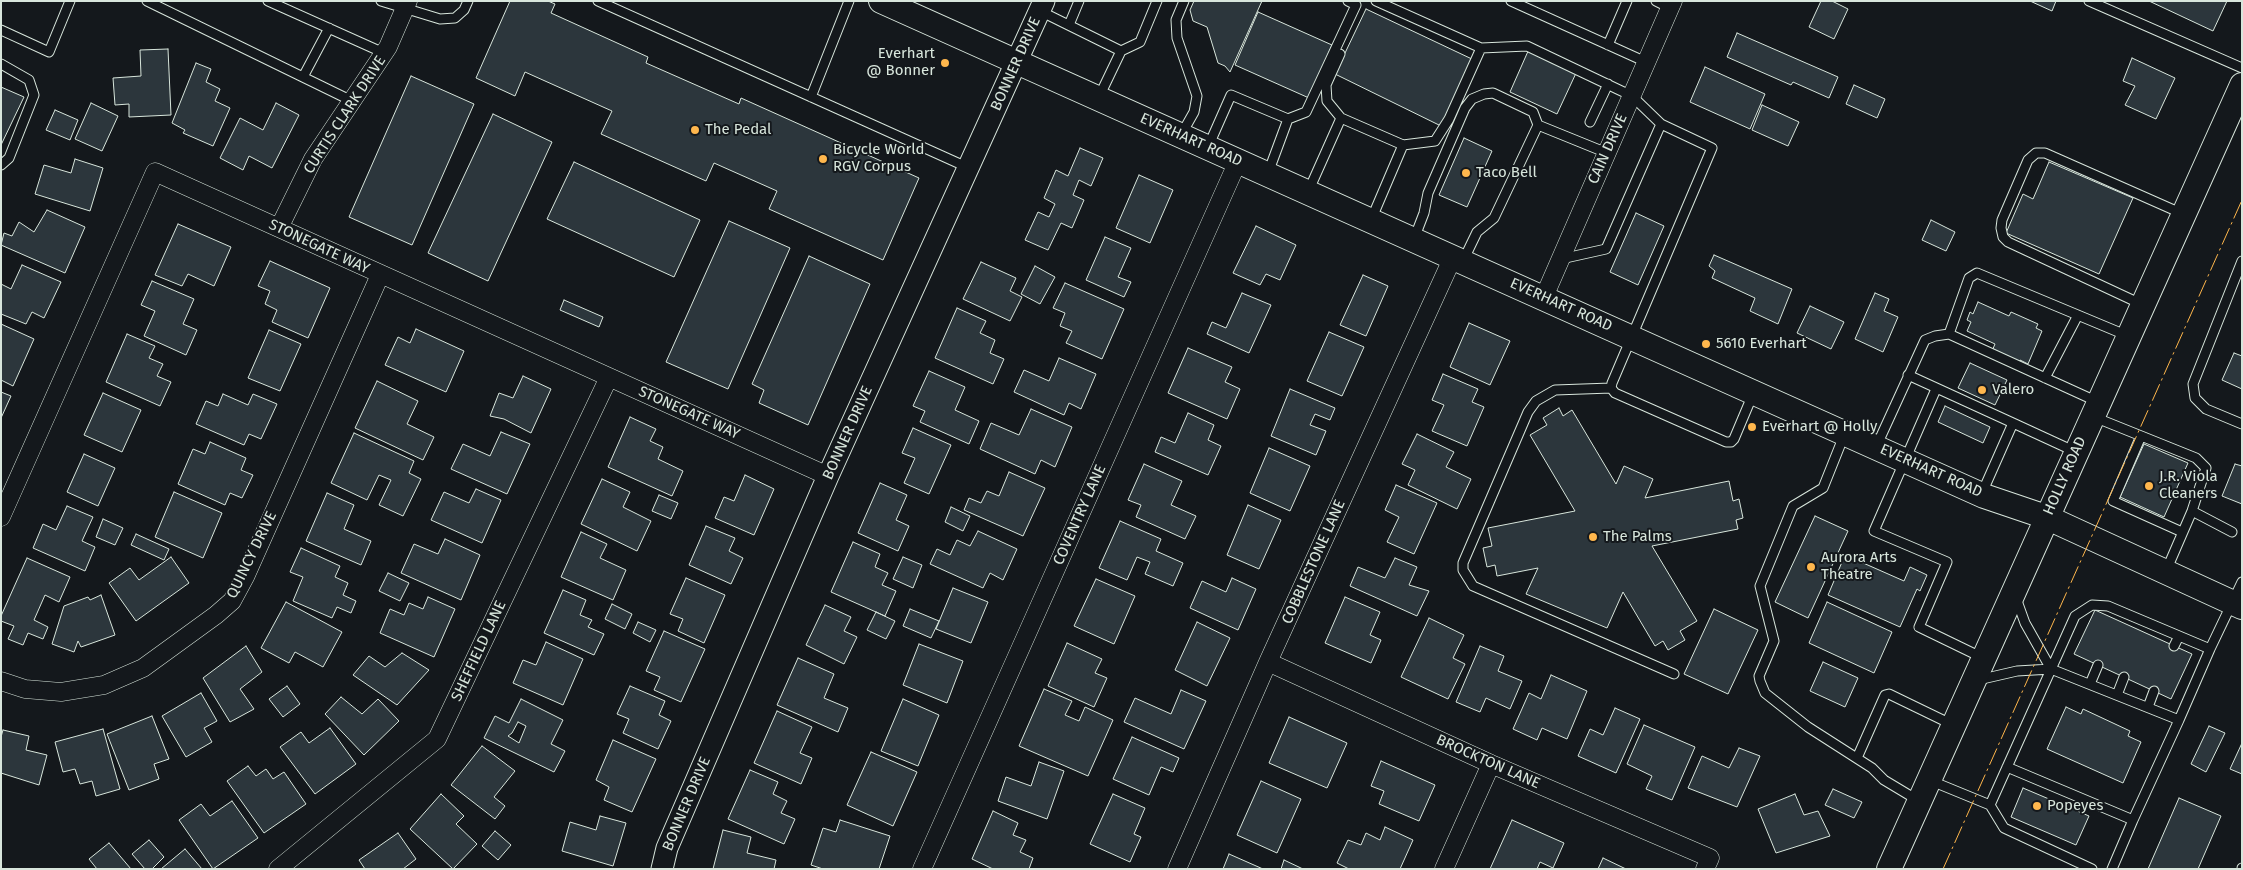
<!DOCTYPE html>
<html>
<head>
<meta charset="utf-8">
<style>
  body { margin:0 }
  #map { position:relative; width:2243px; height:870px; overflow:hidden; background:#14181c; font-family:"Fira Sans",sans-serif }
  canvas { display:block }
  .frame { position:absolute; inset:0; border:2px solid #d8e6dc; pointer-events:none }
</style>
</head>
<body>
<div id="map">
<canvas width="2243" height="870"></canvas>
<div class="frame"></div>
</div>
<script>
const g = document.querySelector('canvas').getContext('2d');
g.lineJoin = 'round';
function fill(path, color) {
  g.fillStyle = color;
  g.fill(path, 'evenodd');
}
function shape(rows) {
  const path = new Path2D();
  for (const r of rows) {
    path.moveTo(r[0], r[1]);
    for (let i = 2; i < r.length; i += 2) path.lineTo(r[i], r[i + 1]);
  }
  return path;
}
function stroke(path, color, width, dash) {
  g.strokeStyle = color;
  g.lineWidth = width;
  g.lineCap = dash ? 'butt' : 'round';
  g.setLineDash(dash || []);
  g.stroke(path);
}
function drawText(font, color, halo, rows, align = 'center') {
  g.font = font + ' "Fira Sans",sans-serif';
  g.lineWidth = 4;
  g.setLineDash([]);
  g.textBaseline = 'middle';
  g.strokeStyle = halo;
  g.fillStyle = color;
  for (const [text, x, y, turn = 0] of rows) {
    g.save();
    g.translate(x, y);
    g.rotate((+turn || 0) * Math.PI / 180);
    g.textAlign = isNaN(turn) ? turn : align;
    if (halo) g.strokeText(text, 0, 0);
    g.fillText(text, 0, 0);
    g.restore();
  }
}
const building = shape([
  [510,1,548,1,555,4,551,13,648,57,646,63,739,104,741,98,919,178,883,260,769,209,777,191,714,163,706,181,601,134,612,111,525,72,515,96,476,78,510,1],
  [1194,1,1262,1,1230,72,1225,66,1218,63,1207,27,1193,21,1190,10,1194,1],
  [1821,1,1832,1,1848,9,1834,39,1809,27,1821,1],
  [2030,1,2056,1,2052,11,2030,1],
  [2149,1,2227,1,2213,31,2149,1],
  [1366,9,1474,60,1441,126,1335,74,1366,9],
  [1258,12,1332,45,1309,98,1235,65,1258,12],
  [1737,33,1838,77,1829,98,1793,82,1791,85,1727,57,1737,33],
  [168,49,171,115,129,117,129,104,115,105,113,78,141,76,140,50,168,49],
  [1529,49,1577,71,1557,114,1510,92,1529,49],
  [2132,58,2175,78,2156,119,2125,105,2135,86,2123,81,2132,58],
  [196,63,211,69,206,82,220,89,215,101,230,108,213,146,183,133,185,130,172,123,196,63],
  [1705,67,1765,94,1750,129,1690,102,1705,67],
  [411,76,474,104,412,245,349,217,411,76],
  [1854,85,1885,99,1877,118,1846,104,1854,85],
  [1,87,24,97,1,145,1,87],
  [91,103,118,116,102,151,75,139,91,103],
  [276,103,299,115,272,168,249,156,243,170,220,158,240,118,263,130,276,103],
  [1762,105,1799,122,1788,146,1752,130,1762,105],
  [55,110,78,120,70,140,46,130,55,110],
  [493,114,552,142,488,281,428,253,493,114],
  [1464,138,1492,151,1467,207,1439,195,1464,138],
  [1080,148,1103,158,1091,186,1079,180,1073,195,1084,200,1072,228,1061,223,1048,250,1025,240,1038,212,1049,217,1055,204,1044,198,1056,170,1068,176,1080,148],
  [75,159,103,168,90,211,35,194,44,165,71,173,75,159],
  [574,162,700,220,674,277,547,219,574,162],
  [2049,162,2133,198,2099,274,2006,233,2023,194,2033,199,2049,162],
  [1139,175,1173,190,1150,243,1116,228,1139,175],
  [47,210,85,227,65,273,1,245,4,233,12,236,19,222,34,232,47,210],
  [1636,213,1664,226,1638,285,1610,272,1636,213],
  [1931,220,1955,232,1946,251,1922,240,1931,220],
  [729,221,790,248,728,389,666,362,729,221],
  [178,224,231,247,214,286,188,274,182,286,155,275,178,224],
  [1256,226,1296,245,1280,280,1266,274,1260,285,1233,273,1256,226],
  [1105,237,1131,248,1118,277,1131,282,1124,297,1086,280,1105,237],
  [1714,255,1792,289,1778,324,1750,311,1755,298,1712,278,1715,271,1709,266,1714,255],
  [809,256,870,284,808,425,759,403,764,390,752,384,809,256],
  [270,261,330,288,308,338,272,322,277,310,265,304,270,291,258,286,270,261],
  [981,262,1016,278,1010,291,1022,297,1010,321,963,299,981,262],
  [22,265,61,282,44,318,32,312,26,324,1,314,1,284,11,289,22,265],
  [1035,266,1055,277,1040,304,1021,294,1035,266],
  [1363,275,1388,286,1366,336,1340,325,1363,275],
  [152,281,194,299,183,324,197,330,186,355,144,336,155,311,141,305,152,281],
  [1065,283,1124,309,1102,359,1066,343,1072,331,1060,326,1065,313,1053,308,1065,283],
  [1242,293,1271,305,1249,353,1207,334,1212,322,1226,328,1242,293],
  [1875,293,1889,299,1884,311,1898,317,1883,352,1855,339,1875,293],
  [564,300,603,317,599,327,560,310,564,300],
  [1978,302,2009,316,2011,312,2038,324,2036,328,2042,331,2028,364,2020,360,2020,363,1992,351,1995,344,1967,331,1971,322,1967,320,1970,312,1973,314,1978,302],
  [1810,306,1844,322,1831,349,1797,333,1810,306],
  [957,308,986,321,980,333,995,340,990,353,1004,359,993,384,935,358,957,308],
  [1469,323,1510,341,1490,385,1450,367,1469,323],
  [1,324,34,339,13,386,1,380,1,324],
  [416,329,464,351,446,392,385,365,398,337,410,343,416,329],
  [269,330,301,344,280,391,248,378,269,330],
  [1329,332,1364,347,1342,396,1307,381,1329,332],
  [127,334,155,346,149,358,163,364,157,376,171,382,160,406,106,382,127,334],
  [1188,348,1232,367,1225,382,1240,389,1227,419,1168,393,1188,348],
  [2234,353,2242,356,2242,389,2222,380,2234,353],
  [1059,358,1096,374,1081,409,1069,403,1064,415,1014,392,1024,370,1049,381,1059,358],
  [1970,363,2007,380,1995,405,1958,388,1970,363],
  [929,371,965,387,955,410,979,421,969,444,920,422,925,411,913,406,929,371],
  [1443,374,1478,389,1472,402,1484,407,1467,446,1432,431,1444,405,1432,400,1443,374],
  [523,376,551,389,531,433,504,419,490,416,499,393,513,398,523,376],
  [377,381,418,401,407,424,434,437,423,460,355,428,377,381],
  [1290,389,1335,408,1330,420,1315,414,1310,425,1326,431,1316,455,1271,436,1290,389],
  [1,392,11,396,1,418,1,392],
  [103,393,141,410,122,452,84,435,103,393],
  [223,394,248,405,253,394,277,404,261,439,249,434,244,445,196,424,206,401,218,406,223,394],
  [1945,406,1990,427,1983,443,1938,422,1945,406],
  [1559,408,1563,416,1572,410,1616,484,1624,466,1653,479,1645,498,1729,481,1733,501,1739,499,1743,518,1736,520,1738,529,1652,546,1697,621,1680,631,1685,640,1668,650,1663,641,1655,646,1623,592,1607,628,1526,594,1538,568,1497,576,1495,565,1487,567,1483,548,1492,546,1488,528,1575,511,1530,435,1547,425,1543,418,1559,408],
  [1031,409,1072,427,1055,467,1041,460,1035,474,980,449,991,423,1019,435,1031,409],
  [1188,413,1214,425,1208,440,1221,446,1208,475,1155,452,1161,437,1175,443,1188,413],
  [630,417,656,429,650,441,663,447,658,459,683,471,672,496,608,467,630,417],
  [913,428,951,445,929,494,904,483,915,458,902,453,913,428],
  [501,432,530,444,507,494,451,469,463,444,490,456,501,432],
  [354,433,414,461,409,473,421,479,403,516,379,505,391,480,379,475,367,500,331,483,354,433],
  [1417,434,1454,452,1446,467,1471,479,1457,509,1408,485,1415,470,1402,464,1417,434],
  [210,442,246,458,241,470,253,475,242,498,230,493,225,505,178,484,193,449,205,454,210,442],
  [2144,444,2188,463,2164,517,2120,497,2144,444],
  [1269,448,1310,466,1290,511,1250,493,1269,448],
  [84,454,115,468,98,506,67,492,84,454],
  [1144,464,1182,481,1171,505,1196,516,1185,539,1136,517,1141,505,1128,500,1144,464],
  [2235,464,2242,466,2242,504,2222,496,2235,464],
  [1009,472,1045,488,1023,536,964,510,969,498,981,503,987,491,999,496,1009,472],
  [745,475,774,489,754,535,715,518,724,497,734,501,745,475],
  [602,479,630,492,623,507,651,521,637,551,581,524,602,479],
  [880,483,907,495,896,520,909,526,898,551,858,533,880,483],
  [1396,485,1437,503,1414,554,1387,542,1399,517,1385,510,1396,485],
  [476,489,501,500,482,543,431,520,444,492,469,503,476,489],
  [174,492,222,513,203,558,155,537,174,492],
  [327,493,354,505,344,529,371,541,361,565,306,541,327,493],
  [659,495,678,503,671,519,652,511,659,495],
  [1248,505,1281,520,1259,569,1227,555,1248,505],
  [67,506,93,517,82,541,95,547,85,571,33,548,43,524,56,530,67,506],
  [951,507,970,516,963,531,945,522,951,507],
  [1815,516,1848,531,1808,618,1775,602,1815,516],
  [103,519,123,528,115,545,96,537,103,519],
  [1120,521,1161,539,1156,551,1183,563,1173,586,1145,574,1150,562,1137,557,1127,580,1099,568,1120,521],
  [706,526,735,538,729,551,743,558,731,584,689,565,706,526],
  [978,531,1017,549,1003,580,990,573,983,588,930,564,937,549,950,555,957,540,970,546,978,531],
  [581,532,607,544,600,558,626,570,613,600,561,577,581,532],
  [136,534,169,549,164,560,131,545,136,534],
  [445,539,480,555,461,600,401,573,414,544,438,554,445,539],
  [853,542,880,554,875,567,888,573,882,585,896,591,885,616,831,592,853,542],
  [301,548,340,566,335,577,348,583,343,595,356,601,351,613,337,607,332,618,293,601,303,577,290,572,301,548],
  [1845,555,1904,581,1910,567,1927,575,1920,591,1917,589,1900,627,1828,595,1845,555],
  [171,557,189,583,136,621,109,583,130,568,139,580,171,557],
  [903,557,922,565,913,588,893,579,903,557],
  [27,558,70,577,59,602,45,595,34,620,48,627,43,639,28,633,23,645,8,639,14,626,1,621,1,616,27,558],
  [1395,558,1417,567,1409,585,1429,591,1417,616,1350,586,1358,567,1385,578,1395,558],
  [388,573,409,583,400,601,379,591,388,573],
  [686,578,725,595,704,643,678,631,683,619,670,614,686,578],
  [1232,578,1256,589,1238,630,1190,608,1202,581,1226,592,1232,578],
  [1096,579,1135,596,1114,644,1074,626,1096,579],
  [953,588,988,602,971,643,936,629,953,588],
  [563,590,586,600,580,615,592,620,588,627,604,634,594,655,544,633,563,590],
  [101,595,115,635,81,647,78,641,74,652,52,644,64,606,88,597,90,600,101,595],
  [428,597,455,609,434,657,380,633,390,609,404,615,409,603,423,609,428,597],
  [1345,597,1380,612,1370,635,1381,640,1371,663,1325,643,1345,597],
  [286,602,342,632,323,667,295,652,289,663,261,648,286,602],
  [1827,602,1892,632,1874,673,1809,643,1827,602],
  [612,604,632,614,625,629,605,619,612,604],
  [825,605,851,617,844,631,857,637,844,664,806,645,825,605],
  [910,609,939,621,931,638,903,626,910,609],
  [1714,609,1758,630,1728,694,1684,674,1714,609],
  [2095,610,2192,654,2171,699,2074,654,2095,610],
  [876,612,895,621,886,639,867,630,876,612],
  [1429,618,1464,635,1453,658,1465,664,1448,699,1401,677,1429,618],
  [638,622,656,630,650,642,633,633,638,622],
  [1197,622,1230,638,1207,686,1175,670,1197,622],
  [664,631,705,649,681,702,654,690,660,677,646,671,664,631],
  [546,642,583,659,563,705,513,683,523,660,536,665,546,642],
  [1067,643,1102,659,1095,673,1107,678,1094,707,1048,686,1067,643],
  [919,644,963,661,947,703,903,685,919,644],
  [246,646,262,672,240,689,254,709,230,722,203,678,246,646],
  [1480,646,1504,656,1498,671,1522,681,1510,709,1486,698,1480,712,1456,702,1480,646],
  [402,653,429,670,397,705,353,675,369,656,385,667,402,653],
  [798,658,834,674,824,698,848,708,838,732,777,705,798,658],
  [1823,662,1858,678,1845,707,1810,691,1823,662],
  [1551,675,1587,691,1567,739,1542,728,1537,740,1513,729,1529,693,1541,699,1551,675],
  [287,686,300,704,283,717,269,699,287,686],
  [630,686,665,701,659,715,671,721,658,749,623,733,629,719,617,714,630,686],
  [1044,689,1072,701,1065,715,1079,721,1085,707,1113,720,1088,776,1019,746,1044,689],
  [1181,690,1206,701,1184,749,1124,722,1135,698,1171,714,1181,690],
  [201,693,217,721,204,728,212,742,186,757,162,716,201,693],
  [341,697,362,714,378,699,399,721,364,755,325,714,341,697],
  [521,699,563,720,551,744,565,751,554,772,484,738,495,716,509,723,521,699],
  [518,722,526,726,519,743,508,736,512,733,518,722],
  [903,699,939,715,918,766,881,751,903,699],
  [2066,707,2081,714,2083,709,2130,731,2128,736,2141,742,2123,783,2047,749,2066,707],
  [1615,708,1640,719,1616,773,1578,756,1590,729,1603,735,1615,708],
  [777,711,812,727,800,753,812,758,801,784,754,763,777,711],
  [152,716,169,759,154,764,159,779,129,790,107,734,152,716],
  [1289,717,1347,743,1327,788,1269,763,1289,717],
  [1644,725,1695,747,1672,800,1646,789,1652,776,1627,764,1644,725],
  [2209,726,2225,733,2206,772,2191,764,2209,726],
  [330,728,356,764,315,794,280,747,301,732,309,743,330,728],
  [103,729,120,789,96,796,92,781,80,784,75,769,63,772,55,742,103,729],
  [3,730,29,736,26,750,47,755,39,785,1,773,1,737,3,730],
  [1132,737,1179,758,1173,772,1161,767,1149,795,1113,779,1132,737],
  [613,740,656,759,632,812,604,800,609,787,596,780,613,740],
  [2242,743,2242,774,2230,769,2242,743],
  [482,746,515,771,494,797,505,806,495,819,451,785,482,746],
  [1739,748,1760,756,1737,807,1688,788,1702,756,1729,768,1739,748],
  [871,752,917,772,893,826,847,805,871,752],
  [1381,761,1435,785,1419,821,1379,804,1384,791,1371,786,1381,761],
  [1039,762,1064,771,1047,819,998,801,1006,777,1031,786,1039,762],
  [248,766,256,776,266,769,273,779,284,772,306,804,264,833,227,781,248,766],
  [750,770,778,782,773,794,787,801,781,813,795,819,784,844,728,819,750,770],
  [1261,781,1301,799,1277,853,1237,835,1261,781],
  [2023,788,2089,816,2076,845,2011,817,2023,788],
  [1833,789,1862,802,1854,818,1825,805,1833,789],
  [441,794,464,816,456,824,477,844,453,869,410,829,441,794],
  [1113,794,1145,808,1134,834,1141,837,1130,862,1090,844,1113,794],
  [1795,794,1804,815,1818,811,1830,836,1776,853,1758,809,1795,794],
  [2179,798,2221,816,2198,869,2148,869,2179,798],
  [232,801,258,838,213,869,179,820,201,804,210,816,232,801],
  [993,811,1018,823,1013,835,1026,840,1020,852,1033,858,1029,869,993,869,972,859,993,811],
  [600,816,626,823,613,866,562,851,570,822,596,830,600,816],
  [840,820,890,836,879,869,823,869,811,865,823,828,836,832,840,820],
  [1512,820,1564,843,1553,868,1540,862,1537,869,1490,869,1512,820],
  [1385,827,1413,840,1400,869,1349,869,1337,863,1348,840,1361,845,1366,833,1380,840,1385,827],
  [723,830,751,837,747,853,776,860,774,869,713,869,723,830],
  [495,831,511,845,498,860,482,846,495,831],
  [398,833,416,859,403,869,365,869,359,860,398,833],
  [149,840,164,857,152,869,145,869,132,854,149,840],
  [109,843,131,869,97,869,89,859,109,843],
  [185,849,202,869,161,869,185,849],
  [1229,854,1263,869,1223,869,1229,854],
  [1603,858,1626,869,1598,869,1603,858],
  [1284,860,1303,869,1281,869,1284,860]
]);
fill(building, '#2c363c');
stroke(building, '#d8e6dc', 1);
const service = shape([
  [147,1,352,101],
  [268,1,384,53],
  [381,1,440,19,455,18,464,10,468,1],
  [598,1,969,168],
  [1376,1,1481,48,1449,119,1435,141,1403,145],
  [1511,1,1646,62],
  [1656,1,1670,8],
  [2089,1,2242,68],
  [1040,11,1121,51],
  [1069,25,1079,1],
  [1,30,49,52,70,1],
  [1608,45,1627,1],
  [1481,48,1527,46,1632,96,1661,124,1712,148,1612,383,1611,388,1615,393,1726,442,1731,442,1734,439,1753,394],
  [1340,54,1326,85,1327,101,1341,118],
  [1,64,29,80,34,95,9,158,1,165],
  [303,77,329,28],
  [811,97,849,1],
  [1098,99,1121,51,1140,42,1157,1],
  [1288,119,1306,112,1356,5,1348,1],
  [1590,122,1608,84],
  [1181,135,1194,112,1197,96,1177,38,1176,20,1184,1],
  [1208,147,1231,95,1288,119,1268,173],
  [1308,192,1341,118,1403,145,1371,220],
  [1414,239,1424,213,1428,193,1465,108,1472,99,1484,94,1493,93,1533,112,1538,125],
  [1561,259,1606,249,1661,124],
  [1463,261,1477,232,1494,218,1538,125,1607,153],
  [2242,261,2193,384,2195,398,2206,409,2242,424],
  [2141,304,2008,242,2003,237,2001,228,2002,220,2028,160,2036,153,2045,153,2183,214],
  [1949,334,1969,278,1977,273,2128,336],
  [1908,375,2013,423,1982,493],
  [2045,378,2078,315],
  [1611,388,1555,390,1536,401,1528,412,1463,563,1463,570,1473,586,1674,674],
  [1936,389,1874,531,1947,562,1919,627,1983,658],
  [2094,417,2196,458,2206,468,2192,511,2166,571],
  [2013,423,2076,452],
  [1845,433,1823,488,1793,506,1760,586,1774,641,1759,676,1760,681,1765,693,1808,727,1872,768,1884,780,1919,801],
  [2141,436,2113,501,2182,532],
  [1876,447,1925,340,1935,336,1949,334,2098,402],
  [2192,511,2232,532],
  [2016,598,2025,623,2051,669],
  [2174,646,2179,636],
  [1978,680,2017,671,2051,669,2179,720,2210,649],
  [2090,684,2098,665],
  [2117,695,2124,677],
  [2148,707,2154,691],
  [1857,758,1885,695,1889,694,1953,725],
  [2007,767,2133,820,2112,869],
  [1929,780,1990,805,2075,616,2092,605,2108,606,2210,649,2242,582],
  [1990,805,2004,828,2092,869],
  [2133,820,2179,720],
  [2242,869,2242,868]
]);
const minor = shape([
  [279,228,313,159,388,47,408,1],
  [1544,297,1673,1],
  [1,517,155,172,828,476],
  [1268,662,1491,764,1710,858,1705,869],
  [1,681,25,689,61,692,104,685,143,668,216,615,232,601,245,577,380,275],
  [278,869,437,739,609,377],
  [922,869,1238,161],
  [1177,869,1268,662,1453,257],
  [1444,869,1491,764]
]);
const tertiary = shape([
  [662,869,667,848,828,476,1044,1]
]);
const secondary = shape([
  [881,1,1984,496,2046,517,2242,607],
  [1889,869,2242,85]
]);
stroke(service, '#d8e6dc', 11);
stroke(minor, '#d8e6dc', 19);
stroke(tertiary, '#d8e6dc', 23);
stroke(secondary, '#d8e6dc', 26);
stroke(service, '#14181c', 9);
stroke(minor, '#14181c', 18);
stroke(tertiary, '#14181c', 21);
stroke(secondary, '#14181c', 24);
stroke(shape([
  [1943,869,2242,200]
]), '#ffb74d', 1, [18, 4, 2.5, 4]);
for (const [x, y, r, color] of [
  [945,63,5,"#ffb74d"],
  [695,130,5,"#ffb74d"],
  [823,159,5,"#ffb74d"],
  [1466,173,5,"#ffb74d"],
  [1706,344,5,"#ffb74d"],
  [1982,390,5,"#ffb74d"],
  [1752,427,5,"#ffb74d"],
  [2149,486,5,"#ffb74d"],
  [1593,537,5,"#ffb74d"],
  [1811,567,5,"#ffb74d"],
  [2037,806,5,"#ffb74d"]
]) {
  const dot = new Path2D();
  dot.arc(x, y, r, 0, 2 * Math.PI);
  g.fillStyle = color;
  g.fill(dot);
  stroke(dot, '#14181c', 2);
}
drawText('15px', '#d8e6dc', '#14181c', [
  ["Everhart",935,54,"right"],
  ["@ Bonner",935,71,"right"],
  ["The Pedal",705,130],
  ["Bicycle World",833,150],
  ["RGV Corpus",833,167],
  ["Taco Bell",1476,173],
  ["5610 Everhart",1716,344],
  ["Valero",1992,390],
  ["Everhart @ Holly",1762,427],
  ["J.R. Viola",2159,477],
  ["Cleaners",2159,494],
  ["The Palms",1603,537],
  ["Aurora Arts",1821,558],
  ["Theatre",1821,575],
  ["Popeyes",2047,806]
], 'left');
drawText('15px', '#d8e6dc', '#14181c', [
  ["BONNER DRIVE",1016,64,-66],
  ["CURTIS CLARK DRIVE",345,115,-57],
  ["EVERHART ROAD",1191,140,24],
  ["CAIN DRIVE",1608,149,-66],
  ["STONEGATE WAY",319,247,25],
  ["EVERHART ROAD",1561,305,24],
  ["STONEGATE WAY",689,413,24],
  ["BONNER DRIVE",848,433,-66],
  ["EVERHART ROAD",1931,471,24],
  ["HOLLY ROAD",2065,476,-66],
  ["COVENTRY LANE",1080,515,-66],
  ["QUINCY DRIVE",252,555,-64],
  ["COBBLESTONE LANE",1314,562,-66],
  ["SHEFFIELD LANE",479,651,-65],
  ["BROCKTON LANE",1488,762,24],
  ["BONNER DRIVE",687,804,-67]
]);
</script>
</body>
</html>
